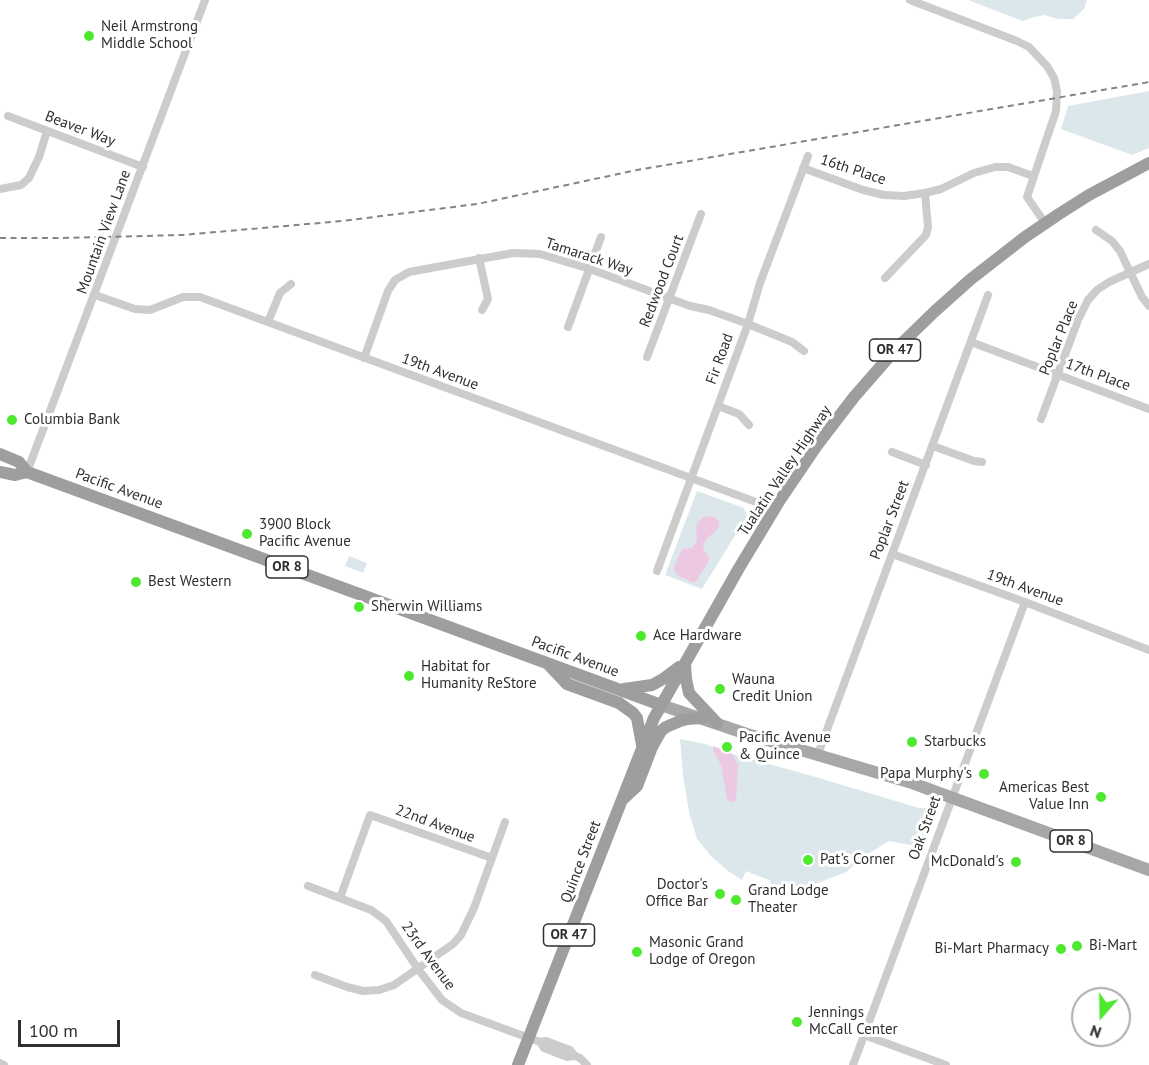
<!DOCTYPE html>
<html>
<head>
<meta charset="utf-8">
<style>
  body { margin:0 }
  #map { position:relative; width:1149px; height:1065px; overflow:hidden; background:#fff; font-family:"PT Sans",sans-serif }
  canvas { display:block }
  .north { position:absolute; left:1071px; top:987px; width:60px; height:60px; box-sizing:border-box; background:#fff; border:2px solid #acacac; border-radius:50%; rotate:200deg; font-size:16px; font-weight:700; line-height:24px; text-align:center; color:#2f2f2f }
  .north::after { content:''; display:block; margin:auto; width:21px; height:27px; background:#4de92e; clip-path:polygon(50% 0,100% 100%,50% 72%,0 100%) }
  .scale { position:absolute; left:18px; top:1020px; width:102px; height:27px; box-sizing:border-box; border:3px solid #2f2f2f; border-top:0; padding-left:8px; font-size:18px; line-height:21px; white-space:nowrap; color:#2f2f2f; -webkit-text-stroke:4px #fff; paint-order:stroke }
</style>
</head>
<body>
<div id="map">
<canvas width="1149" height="1065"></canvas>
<div class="north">N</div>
<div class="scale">100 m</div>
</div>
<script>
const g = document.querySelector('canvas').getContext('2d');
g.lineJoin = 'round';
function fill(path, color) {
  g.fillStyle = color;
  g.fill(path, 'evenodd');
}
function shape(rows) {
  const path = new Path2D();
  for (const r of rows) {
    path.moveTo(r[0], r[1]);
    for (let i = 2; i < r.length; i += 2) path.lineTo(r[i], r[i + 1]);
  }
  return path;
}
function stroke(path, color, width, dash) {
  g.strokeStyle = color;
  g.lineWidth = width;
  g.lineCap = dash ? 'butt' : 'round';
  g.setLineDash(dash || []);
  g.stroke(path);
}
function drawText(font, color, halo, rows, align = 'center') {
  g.font = font + ' "PT Sans",sans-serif';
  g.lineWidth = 6;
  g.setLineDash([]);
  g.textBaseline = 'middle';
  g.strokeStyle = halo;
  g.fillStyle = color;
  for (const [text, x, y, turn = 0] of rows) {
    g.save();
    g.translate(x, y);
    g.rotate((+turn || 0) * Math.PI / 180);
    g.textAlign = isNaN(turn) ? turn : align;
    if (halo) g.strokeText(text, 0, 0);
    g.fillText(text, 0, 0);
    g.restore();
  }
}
fill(shape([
  [968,0,1087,0,1084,9,1073,19,1058,19,1044,15,1034,17,1023,21],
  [1149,91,1149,148,1132,155,1061,129,1068,106],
  [697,491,744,508,747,516,702,589,665,575],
  [349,556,367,563,363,573,345,566],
  [680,739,705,744,736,755,809,775,919,808,928,808,934,814,922,847,889,841,868,854,846,872,818,883,796,889,770,888,771,881,746,871,742,880,728,871,711,856,697,839,689,812,683,775]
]), '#dce7ec');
fill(shape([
  [710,516,716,518,719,522,719,526,715,532,707,538,704,544,703,549,709,557,708,562,697,580,695,582,692,582,677,575,674,571,674,567,682,549,691,548,694,545,697,540,696,527,699,521,703,517],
  [713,746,731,753,738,765,736,801,732,802,727,800,721,765,713,750]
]), '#edc8e2');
stroke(shape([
  [910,0,1017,41,1029,47,1047,66,1054,78,1057,91,1056,111,1027,197,1045,223],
  [8,116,143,167],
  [803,168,863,190,884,195,904,196,925,193,941,189,974,173,995,167,1008,167,1033,176],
  [0,189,21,185,29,178,39,157,47,131],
  [1096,230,1112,241,1120,251,1142,297,1149,306],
  [479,258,488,299,482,310],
  [885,278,926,235,928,227,925,193],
  [95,295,135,309,150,310,183,297,200,297,775,509],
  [268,322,280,293,291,284],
  [568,327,601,237],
  [971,342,1149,409],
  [647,357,701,214],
  [364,358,388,291,395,280,409,272,513,253,540,254,590,269,690,306,709,310,748,324,792,342,804,351],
  [718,406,739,414,749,425],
  [1041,419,1078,320,1088,300,1097,290,1109,282,1149,264],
  [933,446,974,461,982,462],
  [892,452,926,465],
  [27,472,205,0],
  [892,554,1025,602,1149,650],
  [657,571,748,324,760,283,808,156],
  [818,754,988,295],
  [308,886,371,910,386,921,418,969,442,1000,461,1013,540,1042,546,1041,570,1050,575,1056,580,1058,587,1065],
  [340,898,370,815,492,858],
  [315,975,347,987,363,991,379,990,394,985,453,944,461,935,474,908,505,822],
  [864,1035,946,1065],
  [540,1042,544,1048,567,1057,575,1056],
  [0,1063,4,1065],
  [853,1065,1025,602]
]), '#ccc', 8);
stroke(shape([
  [661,705,747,734,912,783,1149,870]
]), '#a7a7a7', 12);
stroke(shape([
  [0,454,19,462,27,472,661,705],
  [0,472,15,475,27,472],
  [685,664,686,679,689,693,717,723],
  [549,665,567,684,619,703,633,713,637,718,642,745],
  [624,689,652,685,663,679,679,667],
  [623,799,637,786,652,747,661,731,666,727,680,721,687,719,702,718],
  [518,1065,654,718,739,568,780,500,818,444,854,397,895,350,934,312,971,279,1025,237,1059,214,1089,195,1149,163]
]), '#9e9e9e', 12);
stroke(shape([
  [0,238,62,238,182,235,342,221,477,204,637,170,1149,82]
]), '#848484', 2, [6, 4.5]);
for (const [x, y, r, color] of [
  [89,36,6,"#4de92e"],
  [12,420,6,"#4de92e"],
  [247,534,6,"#4de92e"],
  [136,582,6,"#4de92e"],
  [359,607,6,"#4de92e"],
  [641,636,6,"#4de92e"],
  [409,676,6,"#4de92e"],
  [720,689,6,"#4de92e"],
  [912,742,6,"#4de92e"],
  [727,747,6,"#4de92e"],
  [984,774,6,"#4de92e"],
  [1101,797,6,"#4de92e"],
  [808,860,6,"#4de92e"],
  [1016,862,6,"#4de92e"],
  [720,894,6,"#4de92e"],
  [736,900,6,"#4de92e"],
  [1077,946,6,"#4de92e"],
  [1061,949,6,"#4de92e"],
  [637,952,6,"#4de92e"],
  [797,1022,6,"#4de92e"]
]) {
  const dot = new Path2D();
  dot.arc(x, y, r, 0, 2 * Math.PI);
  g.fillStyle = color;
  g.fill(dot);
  stroke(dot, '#fff', 2);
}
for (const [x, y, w] of [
  [895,350,51],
  [287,567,42],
  [1071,841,42],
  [569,935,51]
]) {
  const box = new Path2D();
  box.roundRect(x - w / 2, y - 11, w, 22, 4.5);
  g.fillStyle = '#fff';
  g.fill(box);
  stroke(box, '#2f2f2f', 1.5);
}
drawText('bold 14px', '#2f2f2f', null, [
  ["OR 47",895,350],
  ["OR 8",287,567],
  ["OR 8",1071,841],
  ["OR 47",569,935]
]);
drawText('15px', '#2f2f2f', '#fff', [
  ["Neil Armstrong",101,27],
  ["Middle School",101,44],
  ["Columbia Bank",24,420],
  ["3900 Block",259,525],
  ["Pacific Avenue",259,542],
  ["Best Western",148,582],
  ["Sherwin Williams",371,607],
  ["Ace Hardware",653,636],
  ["Habitat for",421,667],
  ["Humanity ReStore",421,684],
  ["Wauna",732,680],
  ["Credit Union",732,697],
  ["Pacific Avenue",739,738],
  ["& Quince",739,755],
  ["Starbucks",924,742],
  ["Papa Murphy's",972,774,"right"],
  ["Americas Best",1089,788,"right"],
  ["Value Inn",1089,805,"right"],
  ["Pat's Corner",820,860],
  ["McDonald's",1004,862,"right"],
  ["Doctor's",708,885,"right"],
  ["Office Bar",708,902,"right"],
  ["Grand Lodge",748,891],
  ["Theater",748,908],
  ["Masonic Grand",649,943],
  ["Lodge of Oregon",649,960],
  ["Bi-Mart",1089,946],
  ["Bi-Mart Pharmacy",1049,949,"right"],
  ["Jennings",809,1013],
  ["McCall Center",809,1030]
], 'left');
drawText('15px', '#2f2f2f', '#fff', [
  ["Beaver Way",80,129,21],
  ["16th Place",853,170,18],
  ["Mountain View Lane",104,232,-70],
  ["Tamarack Way",589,257,18],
  ["Redwood Court",662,281,-69],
  ["Poplar Place",1059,338,-68],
  ["Fir Road",720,359,-70],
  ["19th Avenue",440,372,20],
  ["17th Place",1098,375,20],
  ["Tualatin Valley Highway",785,471,-56],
  ["Pacific Avenue",119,489,20],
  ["Poplar Street",890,520,-69],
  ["19th Avenue",1025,588,20],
  ["Pacific Avenue",575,657,20],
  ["22nd Avenue",435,824,20],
  ["Oak Street",925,828,-70],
  ["Quince Street",581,862,-69],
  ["23rd Avenue",428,956,54]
]);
</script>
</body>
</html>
